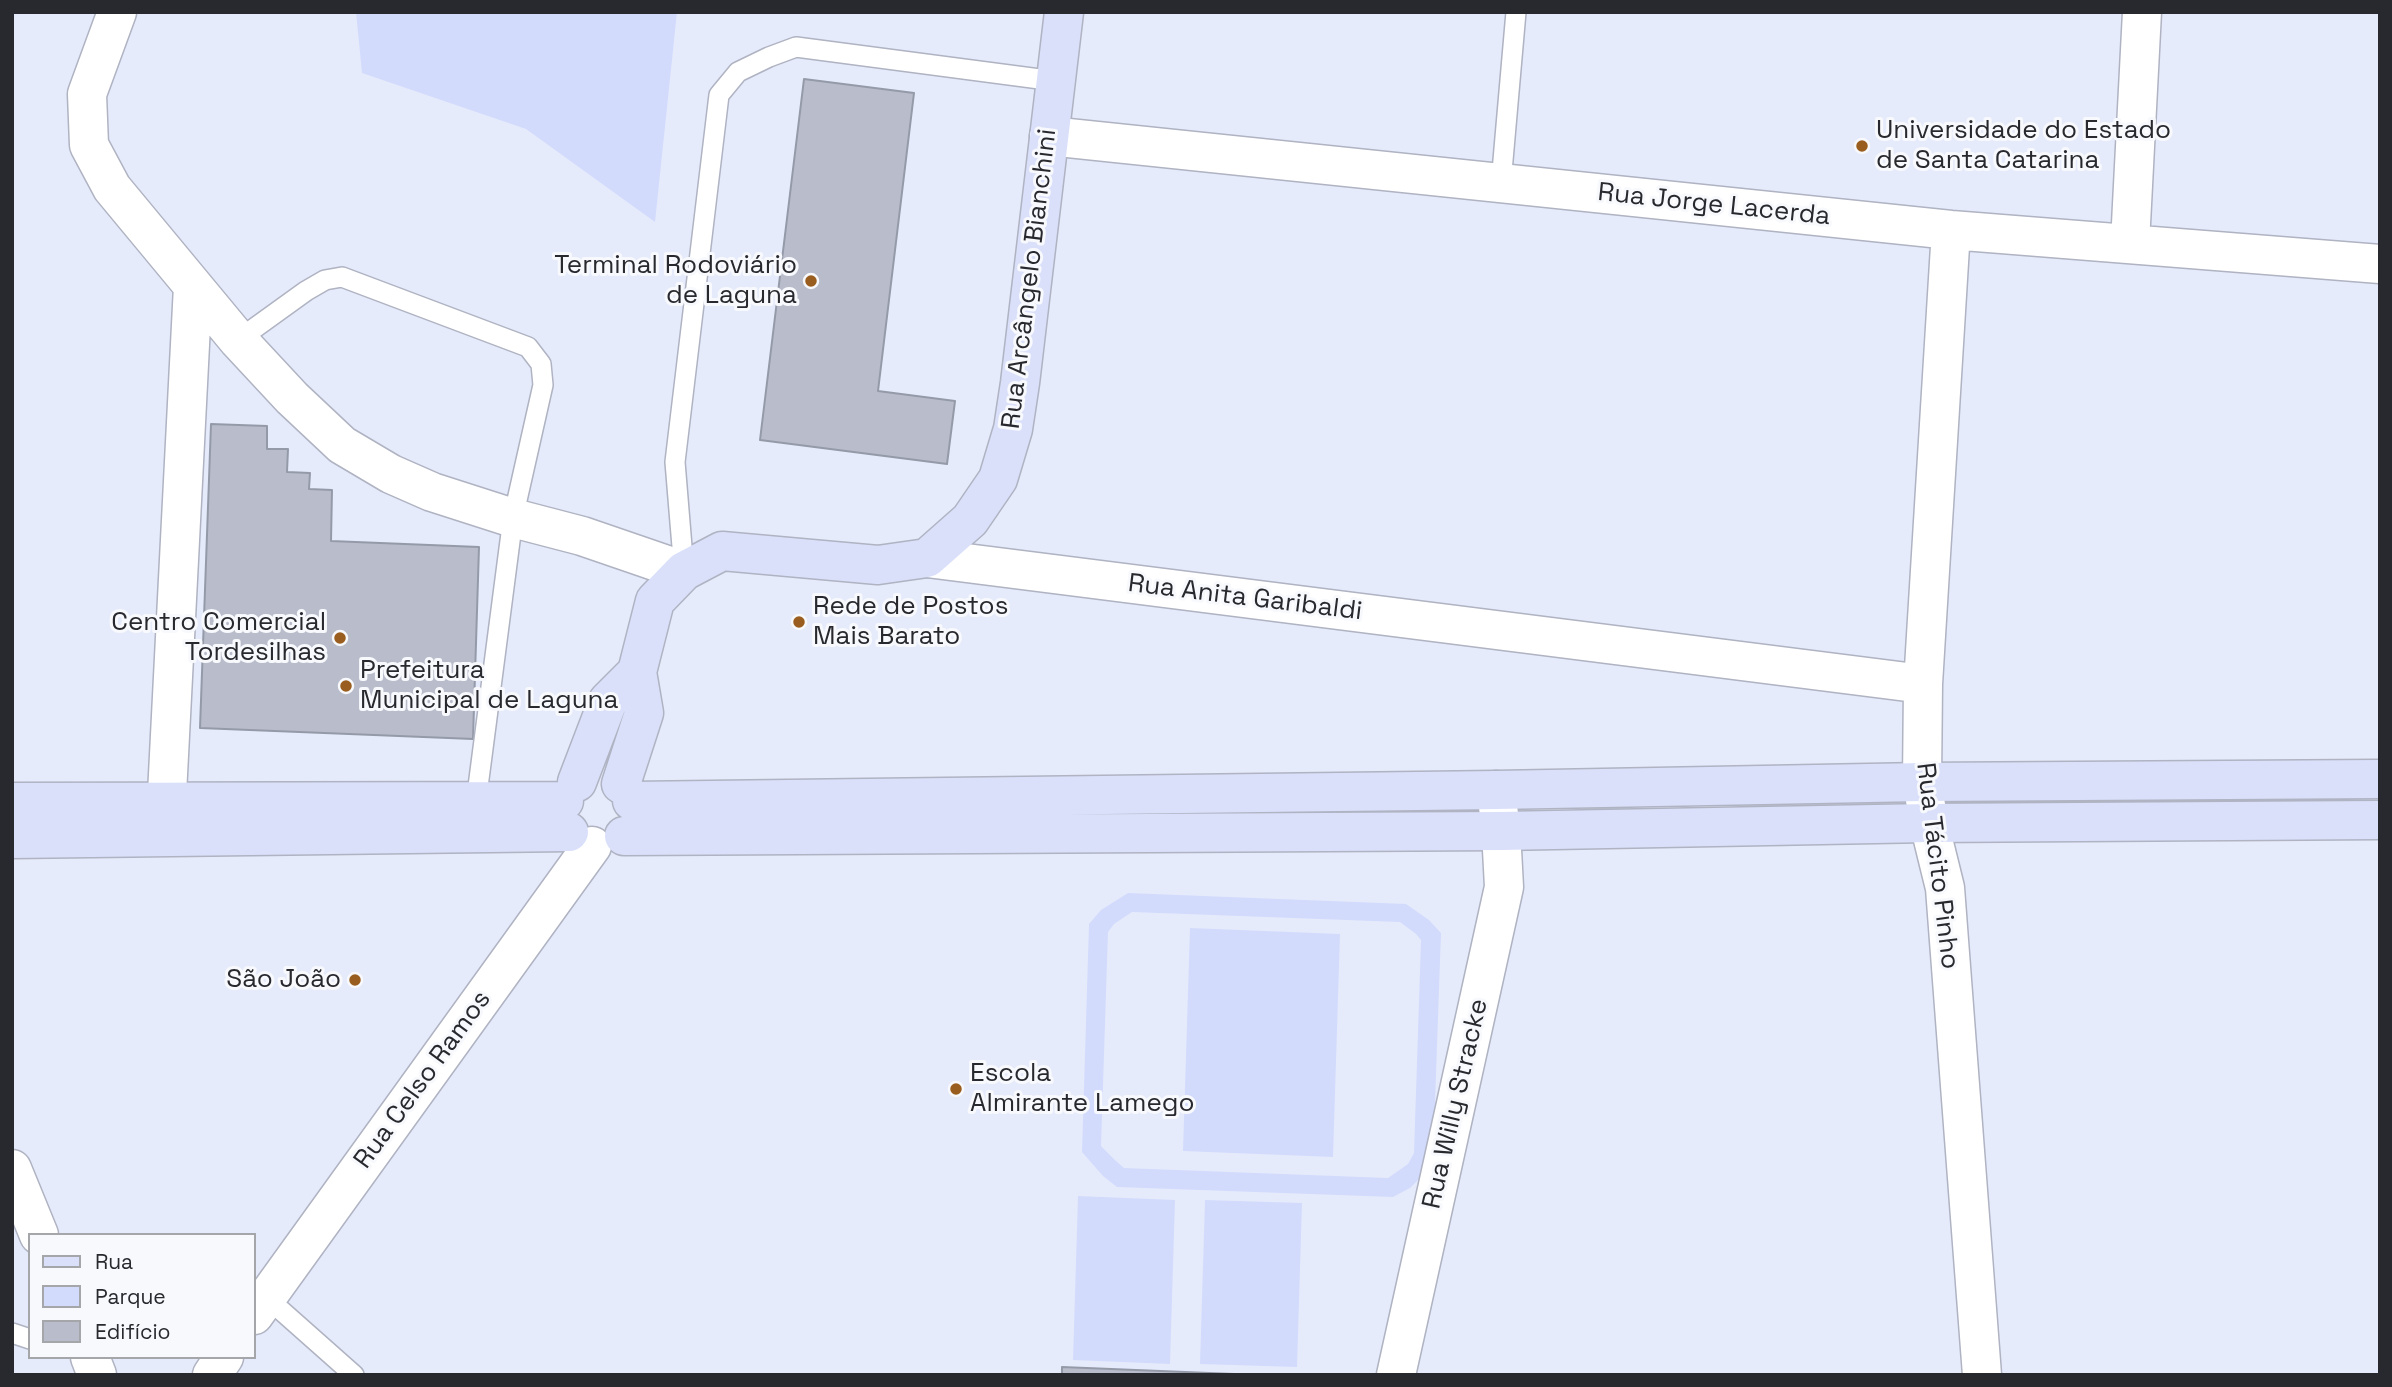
<!DOCTYPE html>
<html>
<head>
<meta charset="utf-8">
<style>
  body { margin:0 }
  #map { position:relative; width:2392px; height:1387px; overflow:hidden; background:#e6ebfb; font-family:"Space Grotesk",sans-serif }
  canvas { display:block }
  .frame { position:absolute; inset:0; border:14px solid #27292f; pointer-events:none }
  .legend { position:absolute; left:28px; top:1233px; width:228px; height:126px; box-sizing:border-box; background:#f8f9fc; border:2px solid #a4a6aa; margin:0; padding:9px 12px; list-style:none; font-size:21px; color:#27292f }
  .legend li { display:flex; align-items:center; gap:14px; height:35px }
  .legend b { width:35px; border:2px solid #a4a6aa }
</style>
</head>
<body>
<div id="map">
<canvas width="2392" height="1387"></canvas>
<div class="frame"></div>
<ul class="legend">
<li><b style="height:9px;background:#dae0fa"></b>Rua</li>
<li><b style="height:19px;background:#d2dbfc"></b>Parque</li>
<li><b style="height:19px;background:#b8bccb"></b>Edifício</li>
</ul>
</div>
<script>
const g = document.querySelector('canvas').getContext('2d');
g.lineJoin = 'round';
function fill(path, color) {
  g.fillStyle = color;
  g.fill(path, 'evenodd');
}
function shape(rows) {
  const path = new Path2D();
  for (const r of rows) {
    path.moveTo(r[0], r[1]);
    for (let i = 2; i < r.length; i += 2) path.lineTo(r[i], r[i + 1]);
  }
  return path;
}
function stroke(path, color, width, dash) {
  g.strokeStyle = color;
  g.lineWidth = width;
  g.lineCap = dash ? 'butt' : 'round';
  g.setLineDash(dash || []);
  g.stroke(path);
}
function drawText(font, color, halo, rows, align = 'center') {
  g.font = font + ' "Space Grotesk",sans-serif';
  g.lineWidth = 6;
  g.setLineDash([]);
  g.textBaseline = 'middle';
  g.strokeStyle = halo;
  g.fillStyle = color;
  for (const [text, x, y, turn = 0] of rows) {
    g.save();
    g.translate(x, y);
    g.rotate((+turn || 0) * Math.PI / 180);
    g.textAlign = isNaN(turn) ? turn : align;
    if (halo) g.strokeText(text, 0, 0);
    g.fillText(text, 0, 0);
    g.restore();
  }
}
fill(shape([
  [356,12,677,12,655,222,526,129,362,73],
  [1128,893,1406,904,1429,920,1441,933,1433,1159,1422,1176,1410,1188,1393,1197,1117,1187,1103,1176,1082,1152,1089,924,1101,910],
  [1132,912,1400,922,1416,934,1421,940,1414,1153,1408,1164,1388,1178,1124,1168,1116,1161,1101,1146,1108,932,1114,924],
  [1190,928,1340,934,1333,1157,1183,1151],
  [1078,1196,1175,1200,1170,1364,1073,1360],
  [1205,1200,1302,1203,1297,1367,1200,1364]
]), '#d2dbfc');
const building = shape([
  [804,79,914,93,878,391,955,401,947,464,760,440,804,79],
  [211,424,267,426,267,449,288,449,287,472,310,473,309,489,332,490,331,541,479,547,473,739,200,728,211,424],
  [1062,1367,1259,1375,1062,1375,1062,1367]
]);
fill(building, '#b8bccb');
stroke(building, '#959aa9', 2);
const lane = shape([
  [1501,183,1516,12],
  [238,340,306,291,325,280,342,277,528,347,541,364,543,385,513,518,476,802],
  [684,571,675,462,719,95,738,72,769,57,796,47,1055,81],
  [266,1297,354,1375],
  [12,1333,30,1339]
]);
const street = shape([
  [117,12,87,94,89,145,112,188,238,340,292,398,342,445,391,474,432,492,513,518,582,536,684,571],
  [1049,136,1951,230,2380,264],
  [1951,230,1923,684,1922,782,1929,823,1945,888,1982,1375],
  [2130,243,2142,12],
  [927,558,1923,684],
  [165,833,193,286],
  [12,1169,39,1235],
  [254,1315,592,846],
  [90,1357,97,1375],
  [212,1375,224,1357],
  [1396,1375,1504,887,1501,831,1496,790]
]);
const secondary = shape([
  [577,782,608,701,637,672],
  [621,784,644,713,637,672,655,601,684,571,722,551,878,565,927,558,970,520,998,479,1013,429,1020,383,1064,12],
  [632,801,1496,790,1922,782,2380,779],
  [12,802,564,801],
  [624,836,1501,831,1929,823,2380,820],
  [12,839,569,832]
]);
stroke(lane, '#afb3c2', 22);
stroke(street, '#afb3c2', 41);
stroke(secondary, '#afb3c2', 41);
stroke(lane, '#fff', 19);
stroke(street, '#fff', 38);
stroke(secondary, '#dae0fa', 38);
for (const [x, y, r, color] of [
  [1862,146,7,"#995e1f"],
  [811,281,7,"#995e1f"],
  [799,622,7,"#995e1f"],
  [340,638,7,"#995e1f"],
  [346,686,7,"#995e1f"],
  [355,980,7,"#995e1f"],
  [956,1089,7,"#995e1f"]
]) {
  const dot = new Path2D();
  dot.arc(x, y, r, 0, 2 * Math.PI);
  g.fillStyle = color;
  g.fill(dot);
  stroke(dot, '#f8f9fc', 2.5);
}
drawText('26px', '#27292f', '#f8f9fc', [
  ["Universidade do Estado",1876,131],
  ["de Santa Catarina",1876,161],
  ["Terminal Rodoviário",797,266,"right"],
  ["de Laguna",797,296,"right"],
  ["Rede de Postos",813,607],
  ["Mais Barato",813,637],
  ["Centro Comercial",326,623,"right"],
  ["Tordesilhas",326,653,"right"],
  ["Prefeitura",360,671],
  ["Municipal de Laguna",360,701],
  ["São João",341,980,"right"],
  ["Escola",970,1074],
  ["Almirante Lamego",970,1104]
], 'left');
drawText('26px', '#27292f', '#f8f9fc', [
  ["Rua Jorge Lacerda",1714,205,6],
  ["Rua Arcângelo Bianchini",1030,279,-83],
  ["Rua Anita Garibaldi",1245,598,7],
  ["Rua Tácito Pinho",1937,866,83],
  ["Rua Celso Ramos",423,1080,-54],
  ["Rua Willy Stracke",1456,1104,-77]
]);
</script>
</body>
</html>
